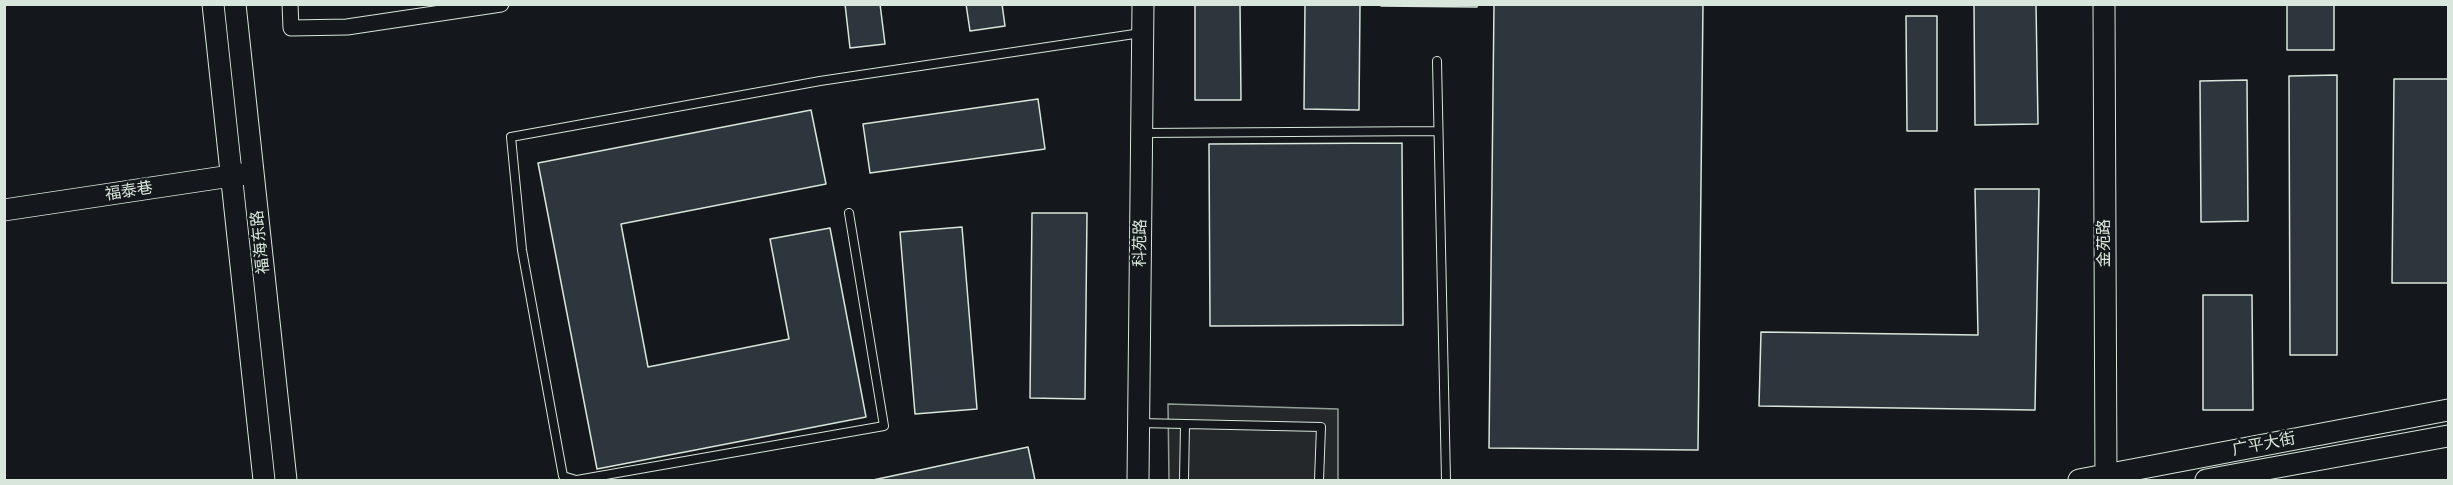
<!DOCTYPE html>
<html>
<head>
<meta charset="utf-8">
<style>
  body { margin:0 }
  #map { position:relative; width:2453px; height:485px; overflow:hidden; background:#14181c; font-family:"Source Serif 4",serif }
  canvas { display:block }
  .frame { position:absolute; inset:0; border:6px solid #d8e6dc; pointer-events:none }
</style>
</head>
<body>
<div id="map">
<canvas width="2453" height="485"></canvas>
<div class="frame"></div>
</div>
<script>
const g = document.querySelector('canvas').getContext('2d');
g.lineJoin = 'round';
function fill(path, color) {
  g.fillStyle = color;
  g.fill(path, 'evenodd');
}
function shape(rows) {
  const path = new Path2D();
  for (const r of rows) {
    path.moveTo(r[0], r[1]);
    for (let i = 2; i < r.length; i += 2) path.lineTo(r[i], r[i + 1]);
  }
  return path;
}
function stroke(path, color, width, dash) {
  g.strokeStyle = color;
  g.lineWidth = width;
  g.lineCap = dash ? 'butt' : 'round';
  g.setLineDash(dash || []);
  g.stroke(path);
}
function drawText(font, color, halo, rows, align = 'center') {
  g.font = font + ' "Source Serif 4","Noto Sans SC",serif';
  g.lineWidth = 4.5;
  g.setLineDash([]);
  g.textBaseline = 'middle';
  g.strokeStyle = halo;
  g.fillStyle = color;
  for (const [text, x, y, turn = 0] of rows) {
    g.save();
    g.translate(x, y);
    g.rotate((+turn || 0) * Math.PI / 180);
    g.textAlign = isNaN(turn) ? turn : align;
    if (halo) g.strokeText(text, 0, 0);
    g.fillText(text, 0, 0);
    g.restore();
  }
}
const parking = shape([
  [1168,404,1338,409,1338,480,1169,480,1168,404]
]);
fill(parking, '#24282b');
stroke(parking, '#939e99', 1.5);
const building = shape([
  [845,4,880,4,885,44,850,48,845,4],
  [966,4,1002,4,1005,26,970,31,966,4],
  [1195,4,1240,4,1241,100,1195,100,1195,4],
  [1305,4,1360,4,1359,110,1304,109,1305,4],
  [1381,4,1477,4,1477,7,1381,6,1381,4],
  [1494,4,1703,4,1698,450,1489,448,1494,4],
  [1974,4,2036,4,2038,124,1975,125,1974,4],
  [2287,4,2334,4,2334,50,2287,50,2287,4],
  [1906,16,1937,16,1937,131,1907,131,1906,16],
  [2337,75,2337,355,2290,355,2289,76,2337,75],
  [2394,79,2448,79,2448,283,2392,283,2394,79],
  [2247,80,2248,221,2201,222,2200,81,2247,80],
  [1038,99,1045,149,870,173,863,124,1038,99],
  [811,110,826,184,621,224,648,367,789,339,770,239,830,228,866,417,597,469,538,163,811,110],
  [1402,143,1403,325,1210,326,1209,144,1402,143],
  [1975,189,2039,189,2035,410,1759,406,1761,332,1978,335,1975,189],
  [1032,213,1087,213,1085,399,1030,398,1032,213],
  [962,227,977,409,915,414,900,232,962,227],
  [2203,295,2252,295,2253,410,2203,410,2203,295],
  [1028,447,1035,480,873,480,1028,447]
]);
fill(building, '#2c363c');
stroke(building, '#d8e6dc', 1.5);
const lane = shape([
  [1437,61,1446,480],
  [1143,133,1438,131],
  [1140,423,1321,427,1319,480],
  [576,480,563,476,522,250,511,137,820,81,1141,33],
  [577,480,884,426,849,213],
  [1184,480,1185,425]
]);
const street = shape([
  [290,4,291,28,347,27,501,4]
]);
const secondary = shape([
  [213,4,264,480],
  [235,4,286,480],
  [2104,4,2106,480],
  [4,210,244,174],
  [1138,480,1143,4],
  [2079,480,2448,410],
  [2206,480,2448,436]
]);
stroke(lane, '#d8e6dc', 10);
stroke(street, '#d8e6dc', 17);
stroke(secondary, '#d8e6dc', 23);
stroke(lane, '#14181c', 8);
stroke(street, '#14181c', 15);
stroke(secondary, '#14181c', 21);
drawText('16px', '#d8e6dc', '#14181c', [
  ["福泰巷",129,192,-9],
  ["福海东路",261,242,-96],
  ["科苑路",1141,243,-89],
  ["金苑路",2105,243,-90],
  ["广平大街",2264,445,-11]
]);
</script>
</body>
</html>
